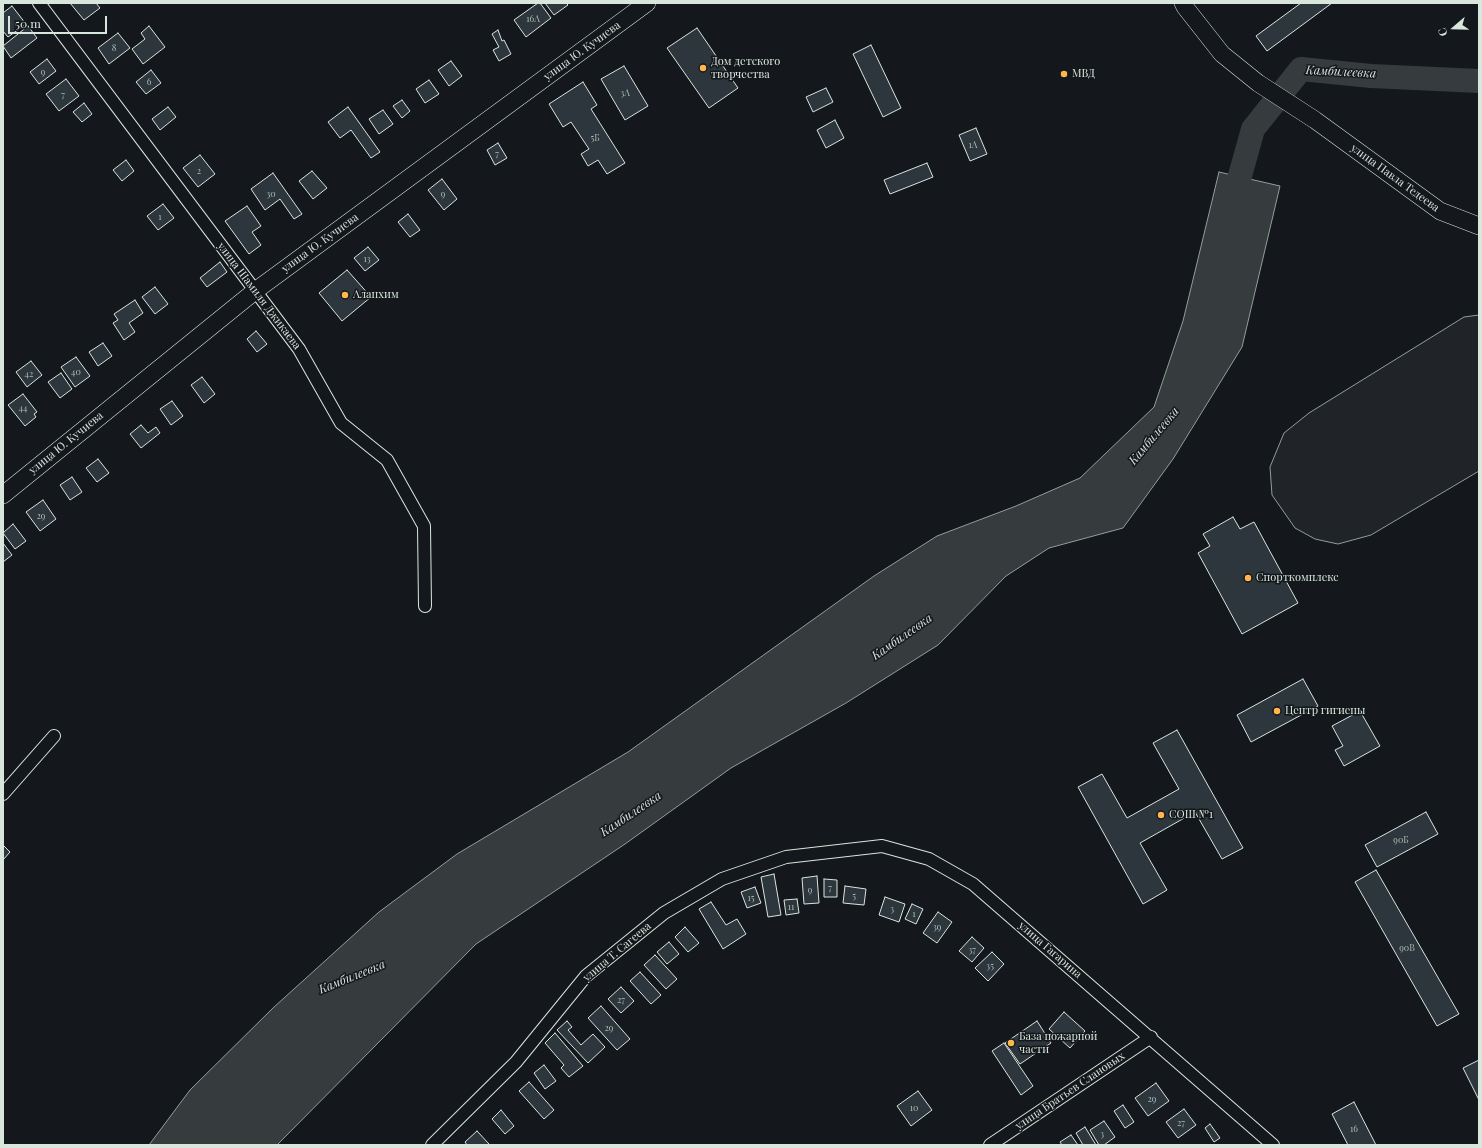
<!DOCTYPE html>
<html>
<head>
<meta charset="utf-8">
<style>
  body { margin:0 }
  #map { position:relative; width:1482px; height:1148px; overflow:hidden; background:#14181c; font-family:"Playfair Display",serif }
  canvas { display:block }
  .frame { position:absolute; inset:0; border:4px solid #d8e6dc; pointer-events:none }
  .north { position:absolute; left:1434px; top:8px; width:40px; height:40px; -webkit-text-stroke:3px #14181c; paint-order:stroke; rotate:250deg; font-size:11px; font-weight:700; line-height:16px; text-align:center; color:#d8e6dc }
  .north::after { content:''; display:block; margin:auto; width:14px; height:18px; background:#d8e6dc; clip-path:polygon(50% 0,100% 100%,50% 72%,0 100%) }
  .scale { position:absolute; left:8px; top:16px; width:99px; height:18px; box-sizing:border-box; border:2px solid #d8e6dc; border-top:0; padding-left:5px; font-size:12px; line-height:14px; white-space:nowrap; color:#d8e6dc; -webkit-text-stroke:3px #14181c; paint-order:stroke }
</style>
</head>
<body>
<div id="map">
<canvas width="1482" height="1148"></canvas>
<div class="frame"></div>
<div class="north">С</div>
<div class="scale">50 m</div>
</div>
<script>
const g = document.querySelector('canvas').getContext('2d');
g.lineJoin = 'round';
function fill(path, color) {
  g.fillStyle = color;
  g.fill(path, 'evenodd');
}
function shape(rows) {
  const path = new Path2D();
  for (const r of rows) {
    path.moveTo(r[0], r[1]);
    for (let i = 2; i < r.length; i += 2) path.lineTo(r[i], r[i + 1]);
  }
  return path;
}
function stroke(path, color, width, dash) {
  g.strokeStyle = color;
  g.lineWidth = width;
  g.lineCap = dash ? 'butt' : 'round';
  g.setLineDash(dash || []);
  g.stroke(path);
}
function drawText(font, color, halo, rows, align = 'center') {
  g.font = font + ' "Playfair Display",serif';
  g.lineWidth = 3;
  g.setLineDash([]);
  g.textBaseline = 'middle';
  g.strokeStyle = halo;
  g.fillStyle = color;
  for (const [text, x, y, turn = 0] of rows) {
    g.save();
    g.translate(x, y);
    g.rotate((+turn || 0) * Math.PI / 180);
    g.textAlign = isNaN(turn) ? turn : align;
    if (halo) g.strokeText(text, 0, 0);
    g.fillText(text, 0, 0);
    g.restore();
  }
}
const green = shape([
  [1479,315,1479,471,1371,535,1338,544,1315,539,1295,528,1272,495,1270,467,1284,433,1309,413,1464,317,1479,315]
]);
fill(green, '#202428');
stroke(green, '#939e99', 1);
const water = shape([
  [1219,172,1280,186,1242,347,1173,459,1123,528,1049,548,1006,576,938,645,846,703,731,768,625,844,476,944,277,1145,149,1145,190,1090,273,1008,379,912,457,854,628,752,874,576,937,536,1016,506,1080,478,1154,407,1183,321,1219,172]
]);
fill(water, '#363b3e');
stroke(water, '#939e99', 1);
stroke(shape([
  [1231,208,1253,129,1301,69,1371,76,1479,81]
]), '#363b3e', 24);
const building = shape([
  [70,3,96,3,100,8,84,20,70,3],
  [538,3,540,3,551,18,526,37,514,20,538,3],
  [545,3,566,3,568,5,554,15,545,3],
  [1301,3,1332,3,1267,51,1256,36,1301,3],
  [12,6,26,24,8,37,3,31,3,13,12,6],
  [28,26,37,38,11,58,3,46,28,26],
  [149,26,165,47,143,64,132,49,145,39,141,33,149,26],
  [697,28,738,88,709,108,667,48,697,28],
  [498,30,502,41,504,40,511,54,499,61,493,50,499,47,492,34,498,30],
  [118,33,130,48,109,64,98,48,118,33],
  [871,45,901,108,883,117,853,54,871,45],
  [47,59,56,71,39,84,30,72,47,59],
  [451,61,462,76,449,86,438,70,451,61],
  [624,66,648,106,625,120,601,79,624,66],
  [151,70,161,83,146,94,136,82,151,70],
  [66,79,79,96,59,111,46,94,66,79],
  [429,80,439,94,425,103,416,89,429,80],
  [583,82,597,105,591,109,625,163,607,174,598,160,588,166,581,154,589,149,571,122,563,127,549,104,583,82],
  [826,88,833,102,813,112,806,97,826,88],
  [402,100,410,111,402,118,393,106,402,100],
  [84,103,92,114,82,122,73,112,84,103],
  [168,107,176,117,160,130,152,119,168,107],
  [348,107,380,152,371,158,351,130,340,138,328,122,348,107],
  [383,110,393,124,379,134,369,119,383,110],
  [835,120,844,138,826,148,817,130,835,120],
  [976,128,987,154,970,161,959,135,976,128],
  [498,143,507,158,495,165,487,150,498,143],
  [200,155,215,174,198,187,183,168,200,155],
  [126,160,134,171,122,181,113,170,126,160],
  [927,163,933,177,890,194,884,180,927,163],
  [312,171,327,188,313,199,299,181,312,171],
  [273,173,302,214,294,219,280,199,265,210,251,189,273,173],
  [442,179,457,199,444,210,428,190,442,179],
  [163,204,174,218,158,230,147,216,163,204],
  [247,206,261,226,252,232,261,245,249,254,225,221,247,206],
  [408,214,420,230,410,237,398,222,408,214],
  [368,247,379,260,365,271,354,258,368,247],
  [220,262,227,272,207,287,200,278,220,262],
  [347,270,371,297,342,321,319,293,347,270],
  [155,287,168,304,155,314,142,297,155,287],
  [135,300,143,313,129,323,135,332,124,340,113,323,118,320,114,314,135,300],
  [256,331,267,344,257,352,247,339,256,331],
  [103,343,112,356,98,366,89,352,103,343],
  [76,357,90,376,75,387,61,367,76,357],
  [31,361,42,375,27,387,16,372,31,361],
  [61,373,72,389,60,398,48,382,61,373],
  [202,377,215,394,204,403,191,385,202,377],
  [23,394,37,412,34,414,36,417,25,426,8,405,23,394],
  [172,401,183,416,171,425,160,409,172,401],
  [141,425,148,433,156,427,160,433,141,448,130,434,141,425],
  [98,459,109,473,97,482,86,468,98,459],
  [72,477,82,492,70,500,60,485,72,477],
  [43,500,56,519,40,531,26,512,43,500],
  [1233,517,1240,529,1254,522,1298,603,1242,634,1198,553,1210,546,1203,534,1233,517],
  [13,524,26,541,15,549,3,533,13,524],
  [3,543,12,555,3,562,3,543],
  [1303,679,1318,706,1251,742,1237,715,1303,679],
  [1360,711,1380,746,1344,766,1335,750,1343,746,1332,726,1360,711],
  [1177,730,1243,848,1222,859,1195,812,1140,843,1167,890,1143,904,1078,787,1102,774,1127,818,1179,789,1153,743,1177,730],
  [1426,812,1438,834,1377,867,1365,845,1426,812],
  [3,845,10,852,3,860,3,845],
  [1376,870,1459,1014,1437,1026,1355,882,1376,870],
  [774,874,781,915,768,917,761,877,774,874],
  [817,876,819,903,804,904,802,878,817,876],
  [824,879,837,880,837,897,824,897,824,879],
  [845,886,866,889,864,905,843,903,845,886],
  [755,887,761,903,747,908,741,892,755,887],
  [885,897,905,904,899,922,879,915,885,897],
  [797,899,799,913,786,915,784,900,797,899],
  [711,902,726,925,737,919,746,934,723,949,699,909,711,902],
  [912,904,923,909,916,924,905,919,912,904],
  [938,912,952,922,937,943,923,933,938,912],
  [685,927,699,943,688,952,675,937,685,927],
  [972,937,984,948,972,962,959,951,972,937],
  [669,942,679,954,667,964,657,952,669,942],
  [992,952,1004,964,988,981,975,968,992,952],
  [655,955,677,979,666,989,644,965,655,955],
  [640,972,661,995,651,1004,630,981,640,972],
  [621,987,634,1001,621,1013,608,999,621,987],
  [601,1006,630,1039,617,1050,588,1018,601,1006],
  [1064,1012,1085,1031,1070,1048,1049,1029,1064,1012],
  [567,1021,572,1027,568,1030,581,1045,593,1034,605,1047,588,1063,557,1030,567,1021],
  [1037,1021,1051,1043,1020,1064,1005,1043,1037,1021],
  [555,1033,583,1066,569,1077,561,1068,564,1065,545,1043,555,1033],
  [1004,1043,1033,1086,1021,1095,992,1051,1004,1043],
  [1479,1060,1479,1100,1463,1068,1479,1060],
  [544,1065,556,1081,545,1089,534,1073,544,1065],
  [529,1082,554,1110,544,1119,519,1091,529,1082],
  [1156,1083,1169,1101,1148,1116,1135,1098,1156,1083],
  [918,1091,932,1110,911,1126,897,1106,918,1091],
  [1354,1102,1376,1145,1348,1145,1332,1114,1354,1102],
  [1123,1105,1134,1122,1125,1128,1114,1111,1123,1105],
  [1184,1109,1196,1125,1178,1138,1166,1122,1184,1109],
  [501,1110,514,1126,505,1134,492,1119,501,1110],
  [1104,1121,1115,1137,1104,1145,1099,1145,1090,1130,1104,1121],
  [1210,1124,1220,1138,1214,1142,1205,1128,1210,1124],
  [1085,1127,1096,1145,1083,1145,1076,1133,1085,1127],
  [477,1131,489,1144,488,1145,467,1145,465,1142,477,1131],
  [1071,1135,1078,1145,1062,1145,1060,1142,1071,1135]
]);
fill(building, '#2c363c');
stroke(building, '#d8e6dc', 1);
const street = shape([
  [39,3,299,349,341,423,387,460,424,526,425,606],
  [3,794,54,736],
  [432,1145,516,1062,586,976,664,913,722,879,786,857,882,846,929,859,973,884,1273,1145],
  [990,1145,1151,1037]
]);
const secondary = shape([
  [1183,3,1185,7,1222,54,1258,83,1315,120,1440,211,1479,226],
  [3,495,255,291,647,3]
]);
stroke(street, '#d8e6dc', 14);
stroke(secondary, '#d8e6dc', 18);
stroke(street, '#14181c', 12);
stroke(secondary, '#14181c', 17);
for (const [x, y, r, color] of [
  [703,68,4,"#ffb74d"],
  [1064,74,4,"#ffb74d"],
  [345,295,4,"#ffb74d"],
  [1248,578,4,"#ffb74d"],
  [1277,711,4,"#ffb74d"],
  [1161,815,4,"#ffb74d"],
  [1011,1043,4,"#ffb74d"]
]) {
  const dot = new Path2D();
  dot.arc(x, y, r, 0, 2 * Math.PI);
  g.fillStyle = color;
  g.fill(dot);
  stroke(dot, '#14181c', 1.5);
}
drawText('9px', '#adbab4', null, [
  ["16А",533,19],
  ["8",114,48],
  ["9",43,72],
  ["6",149,82],
  ["3А",625,93],
  ["7",63,95],
  ["5Б",595,138],
  ["1А",973,145],
  ["7",497,154],
  ["2",199,171],
  ["30",271,194],
  ["9",443,194],
  ["1",160,217],
  ["13",367,259],
  ["40",76,372],
  ["42",29,374],
  ["44",23,408],
  ["29",41,516],
  ["90Б",1401,840],
  ["7",830,888],
  ["9",810,890],
  ["5",854,896],
  ["15",751,898],
  ["11",791,907],
  ["3",892,909],
  ["1",914,914],
  ["39",937,927],
  ["90В",1407,948],
  ["37",972,950],
  ["35",990,966],
  ["27",621,1000],
  ["29",609,1028],
  ["29",1152,1099],
  ["10",914,1108],
  ["27",1181,1123],
  ["16",1354,1129],
  ["3",1102,1134]
]);
drawText('11px', '#d8e6dc', '#14181c', [
  ["улица Ю. Кучиева",582,51,-36],
  ["улица Павла Тедеева",1395,178,36],
  ["улица Ю. Кучиева",320,243,-36],
  ["улица Шамиля Джикаева",259,296,53],
  ["улица Ю. Кучиева",66,443,-39],
  ["улица Гагарина",1050,950,41],
  ["улица Т. Сагеева",617,952,-40],
  ["улица Братьев Слановых",1070,1091,-34]
]);
drawText('11px', '#d8e6dc', '#14181c', [
  ["Дом детского",711,62],
  ["творчества",711,75],
  ["МВД",1072,74],
  ["Аланхим",353,295],
  ["Спорткомплекс",1256,578],
  ["Центр гигиены",1285,711],
  ["СОШ №1",1169,815],
  ["База пожарной",1019,1037],
  ["части",1019,1050]
], 'left');
drawText('italic 12px', '#d8e6dc', '#14181c', [
  ["Камбилеевка",1341,72,3],
  ["Камбилеевка",1154,436,-50],
  ["Камбилеевка",902,637,-35],
  ["Камбилеевка",631,814,-34],
  ["Камбилеевка",352,977,-22]
]);
</script>
</body>
</html>
